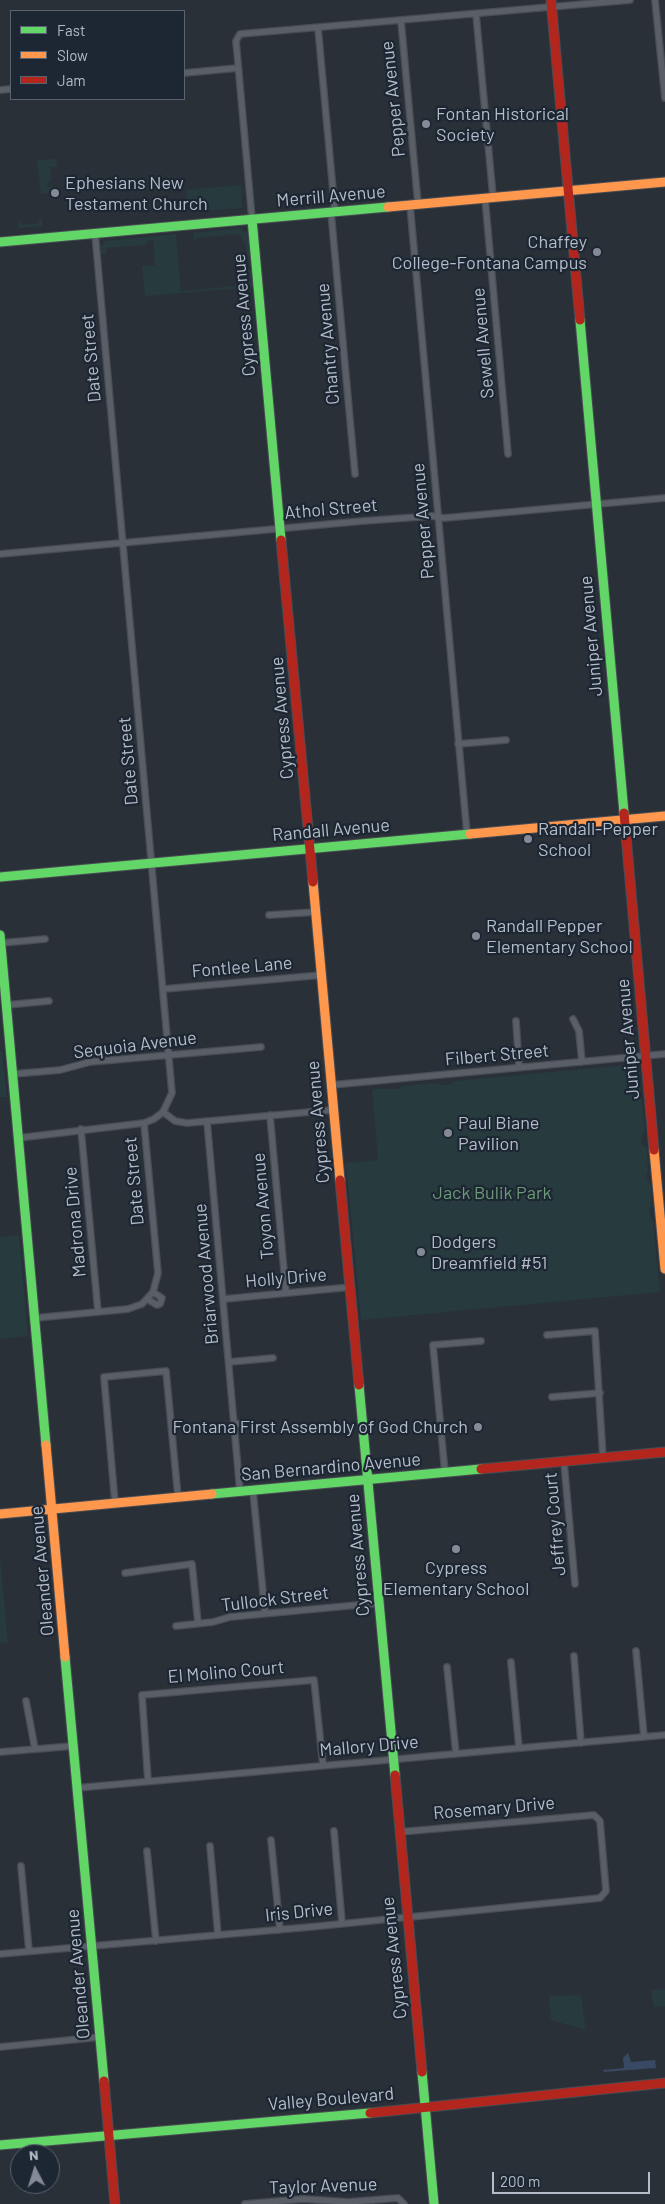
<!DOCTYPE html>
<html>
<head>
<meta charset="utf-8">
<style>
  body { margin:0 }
  #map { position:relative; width:665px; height:2204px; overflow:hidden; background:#2a3038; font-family:Barlow,sans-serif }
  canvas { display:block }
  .legend { position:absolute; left:10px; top:10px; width:175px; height:90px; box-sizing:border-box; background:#1d2633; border:1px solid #59626f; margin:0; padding:6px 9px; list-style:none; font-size:15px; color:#b4bcc9 }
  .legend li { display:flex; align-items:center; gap:10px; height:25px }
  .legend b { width:25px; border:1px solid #59626f }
  .north { position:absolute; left:10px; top:2144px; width:50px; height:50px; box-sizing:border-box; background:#1d2633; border:1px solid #59626f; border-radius:50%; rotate:355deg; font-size:14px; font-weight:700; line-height:20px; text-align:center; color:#b4bcc9 }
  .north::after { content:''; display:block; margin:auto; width:18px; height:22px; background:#848b96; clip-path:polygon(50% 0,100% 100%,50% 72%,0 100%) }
  .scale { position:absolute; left:492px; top:2172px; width:158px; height:22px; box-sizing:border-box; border:2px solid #b4bcc9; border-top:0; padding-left:6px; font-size:15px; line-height:18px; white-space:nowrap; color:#b4bcc9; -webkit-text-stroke:4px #1d2633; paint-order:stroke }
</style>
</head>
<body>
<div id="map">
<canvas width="665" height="2204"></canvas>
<ul class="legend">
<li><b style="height:6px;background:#63d668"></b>Fast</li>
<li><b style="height:6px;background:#ff974d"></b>Slow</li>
<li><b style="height:6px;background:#b3261e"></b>Jam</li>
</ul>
<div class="north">N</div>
<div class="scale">200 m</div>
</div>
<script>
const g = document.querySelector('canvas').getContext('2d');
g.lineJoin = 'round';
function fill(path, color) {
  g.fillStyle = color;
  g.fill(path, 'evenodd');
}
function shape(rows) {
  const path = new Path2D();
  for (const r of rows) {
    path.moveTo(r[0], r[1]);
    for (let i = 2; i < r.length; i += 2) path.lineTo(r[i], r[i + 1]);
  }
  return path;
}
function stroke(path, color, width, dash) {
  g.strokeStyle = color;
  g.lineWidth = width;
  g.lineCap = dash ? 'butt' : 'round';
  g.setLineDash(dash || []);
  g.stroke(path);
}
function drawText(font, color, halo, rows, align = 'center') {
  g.font = font + ' Barlow,sans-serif';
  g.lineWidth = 4.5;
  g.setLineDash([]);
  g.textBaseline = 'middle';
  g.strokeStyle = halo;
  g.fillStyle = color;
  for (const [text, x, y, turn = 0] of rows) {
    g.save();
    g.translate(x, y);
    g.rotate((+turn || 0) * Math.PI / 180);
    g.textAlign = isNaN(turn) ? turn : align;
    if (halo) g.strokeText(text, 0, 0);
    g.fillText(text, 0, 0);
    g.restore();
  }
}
fill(shape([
  [56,159,57,167,50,167,51,181,47,182,48,187,55,187,55,192,41,194,37,160],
  [241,185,242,208,188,212,186,190],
  [42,218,42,226,18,228,18,221,20,221,21,225,39,223,39,219],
  [242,228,243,231,248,233,251,261,248,261,245,243,239,234,196,238,196,242,194,241,193,233],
  [176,234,181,291,246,285,249,280,248,270,252,269,253,287,145,296,142,266,155,265,153,240,147,241,146,245,106,248,106,254,101,254,100,245,104,245,104,241],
  [0,1052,2,1052,7,1097,0,1097],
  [638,1064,645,1131,641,1135,641,1144,647,1148,648,1169,646,1176,651,1186,652,1206,649,1209,651,1219,653,1221,660,1292,361,1320,346,1163,378,1160,372,1089,398,1089,402,1086,437,1083,441,1085,451,1084,454,1081],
  [19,1235,28,1336,0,1339,0,1237],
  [0,1557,8,1642,0,1643],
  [665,1989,665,2006,654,2007,651,1990],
  [581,1995,586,2030,551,2020,549,1996]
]), '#273a3e');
fill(shape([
  [628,2053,631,2062,655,2060,656,2068,604,2072,603,2070,624,2068,623,2058]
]), '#384963');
const street = shape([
  [655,0,665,98],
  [476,14,493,197],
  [401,21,418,204],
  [318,28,335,212],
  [184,73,238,68],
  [0,90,11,89],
  [485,198,508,454],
  [410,205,467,834],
  [331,212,355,474],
  [252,219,236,41,240,34,630,0],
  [0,554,363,521,432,516,444,518,665,498],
  [458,744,506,740],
  [269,915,316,912],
  [1,943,45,939],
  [164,989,322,975],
  [6,1005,49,1001],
  [573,1019,579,1031,582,1062],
  [516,1021,519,1067],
  [13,1074,60,1070,90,1062,261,1047],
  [331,1085,665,1054],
  [163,1112,175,1121,187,1123,333,1110],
  [270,1115,286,1293],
  [207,1121,240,1492],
  [81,1129,98,1312],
  [18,1138,144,1123,154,1119,163,1112,172,1093,95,233],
  [147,1299,157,1305,160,1304,162,1298,153,1292],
  [224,1299,351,1287],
  [35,1318,128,1309,142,1304,153,1292,158,1273,144,1123],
  [547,1335,595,1331,603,1458],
  [229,1362,273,1358],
  [552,1397,600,1393],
  [235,1424,248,1423],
  [564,1462,575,1584],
  [445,1473,433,1345,481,1341],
  [253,1491,265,1613],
  [115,1503,104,1377,166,1371,178,1497],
  [125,1573,192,1564,198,1623],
  [176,1626,213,1622,230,1617,379,1603],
  [636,1651,644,1737],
  [574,1656,581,1743],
  [511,1662,519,1748],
  [447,1667,456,1754],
  [26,1701,35,1749],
  [0,1752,73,1746],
  [148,1781,142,1695,314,1680,323,1765],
  [76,1788,665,1735],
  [334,1831,342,1923],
  [271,1840,280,1930],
  [210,1846,218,1935],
  [147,1851,156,1941],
  [21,1866,29,1951],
  [0,1954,310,1927,600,1898,606,1891,600,1821,594,1815,399,1832],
  [0,2047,100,2037],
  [245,2204,303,2199,348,2202,398,2198,404,2204]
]);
const fast = shape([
  [252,219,281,540],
  [0,242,388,207],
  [580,320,624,813],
  [0,877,470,834],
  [0,935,46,1445],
  [359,1385,395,1775],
  [212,1494,481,1469],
  [65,1657,104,2081],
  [422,2072,434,2204],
  [0,2145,370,2113]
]);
const slow = shape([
  [388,207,665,182],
  [470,834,665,816],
  [313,882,340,1180],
  [654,1150,665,1269],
  [46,1445,65,1657],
  [0,1514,212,1494]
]);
const jam = shape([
  [551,0,580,320],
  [281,540,313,882],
  [624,813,654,1150],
  [340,1180,359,1385],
  [481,1469,665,1452],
  [395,1775,422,2072],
  [104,2081,115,2204],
  [370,2113,665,2083]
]);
stroke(street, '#484c53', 8);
stroke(fast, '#484c53', 11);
stroke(slow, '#484c53', 11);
stroke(jam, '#484c53', 11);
stroke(street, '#5a5e66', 5.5);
stroke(fast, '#63d668', 9);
stroke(slow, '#ff974d', 9);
stroke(jam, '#b3261e', 9);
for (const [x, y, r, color] of [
  [426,124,5,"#848b96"],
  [55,193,5,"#848b96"],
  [597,252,5,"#848b96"],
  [528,839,5,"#848b96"],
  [476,936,5,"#848b96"],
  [448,1133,5,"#848b96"],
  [421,1252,5,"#848b96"],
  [478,1427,5,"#848b96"],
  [456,1549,5,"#848b96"]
]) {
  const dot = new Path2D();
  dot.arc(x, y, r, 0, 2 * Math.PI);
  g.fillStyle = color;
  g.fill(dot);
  stroke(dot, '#1d2633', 2);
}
drawText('18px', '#b4bcc9', '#1d2633', [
  ["Pepper Avenue",393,99,-96],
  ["Merrill Avenue",331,196,-5],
  ["Cypress Avenue",244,315,-95],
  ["Sewell Avenue",483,343,-95],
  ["Chantry Avenue",328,344,-95],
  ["Date Street",91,358,-95],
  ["Athol Street",331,509,-5],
  ["Pepper Avenue",423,521,-95],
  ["Juniper Avenue",591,636,-95],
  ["Cypress Avenue",282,718,-95],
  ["Date Street",128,761,-95],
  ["Randall Avenue",331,830,-5],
  ["Fontlee Lane",242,967,-5],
  ["Juniper Avenue",628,1039,-95],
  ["Sequoia Avenue",135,1045,-7],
  ["Filbert Street",497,1055,-5],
  ["Cypress Avenue",318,1122,-95],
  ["Date Street",134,1181,-95],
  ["Toyon Avenue",263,1206,-95],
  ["Madrona Drive",75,1222,-95],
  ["Briarwood Avenue",206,1274,-95],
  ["Holly Drive",286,1278,-5],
  ["San Bernardino Avenue",331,1467,-5],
  ["Jeffrey Court",555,1524,-95],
  ["Cypress Avenue",358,1555,-95],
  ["Oleander Avenue",42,1571,-95],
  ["Tullock Street",275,1599,-7],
  ["El Molino Court",226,1672,-5],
  ["Mallory Drive",369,1746,-5],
  ["Rosemary Drive",494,1808,-5],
  ["Iris Drive",299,1912,-6],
  ["Cypress Avenue",394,1958,-96],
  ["Oleander Avenue",78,1974,-95],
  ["Valley Boulevard",331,2099,-5],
  ["Taylor Avenue",323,2186,-2]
]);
drawText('18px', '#b4bcc9', '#1d2633', [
  ["Fontan Historical",436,114],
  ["Society",436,135],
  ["Ephesians New",65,183],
  ["Testament Church",65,204],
  ["Chaffey",587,242,"right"],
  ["College-Fontana Campus",587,263,"right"],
  ["Randall-Pepper",538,829],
  ["School",538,850],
  ["Randall Pepper",486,926],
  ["Elementary School",486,947],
  ["Paul Biane",458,1123],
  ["Pavilion",458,1144],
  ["Dodgers",431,1242],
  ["Dreamfield #51",431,1263],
  ["Fontana First Assembly of God Church",468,1427,"right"],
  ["Cypress",456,1568,"center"],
  ["Elementary School",456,1589,"center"]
], 'left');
drawText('18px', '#6b9a76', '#1d2633', [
  ["Jack Bulik Park",492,1193]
]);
</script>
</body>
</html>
